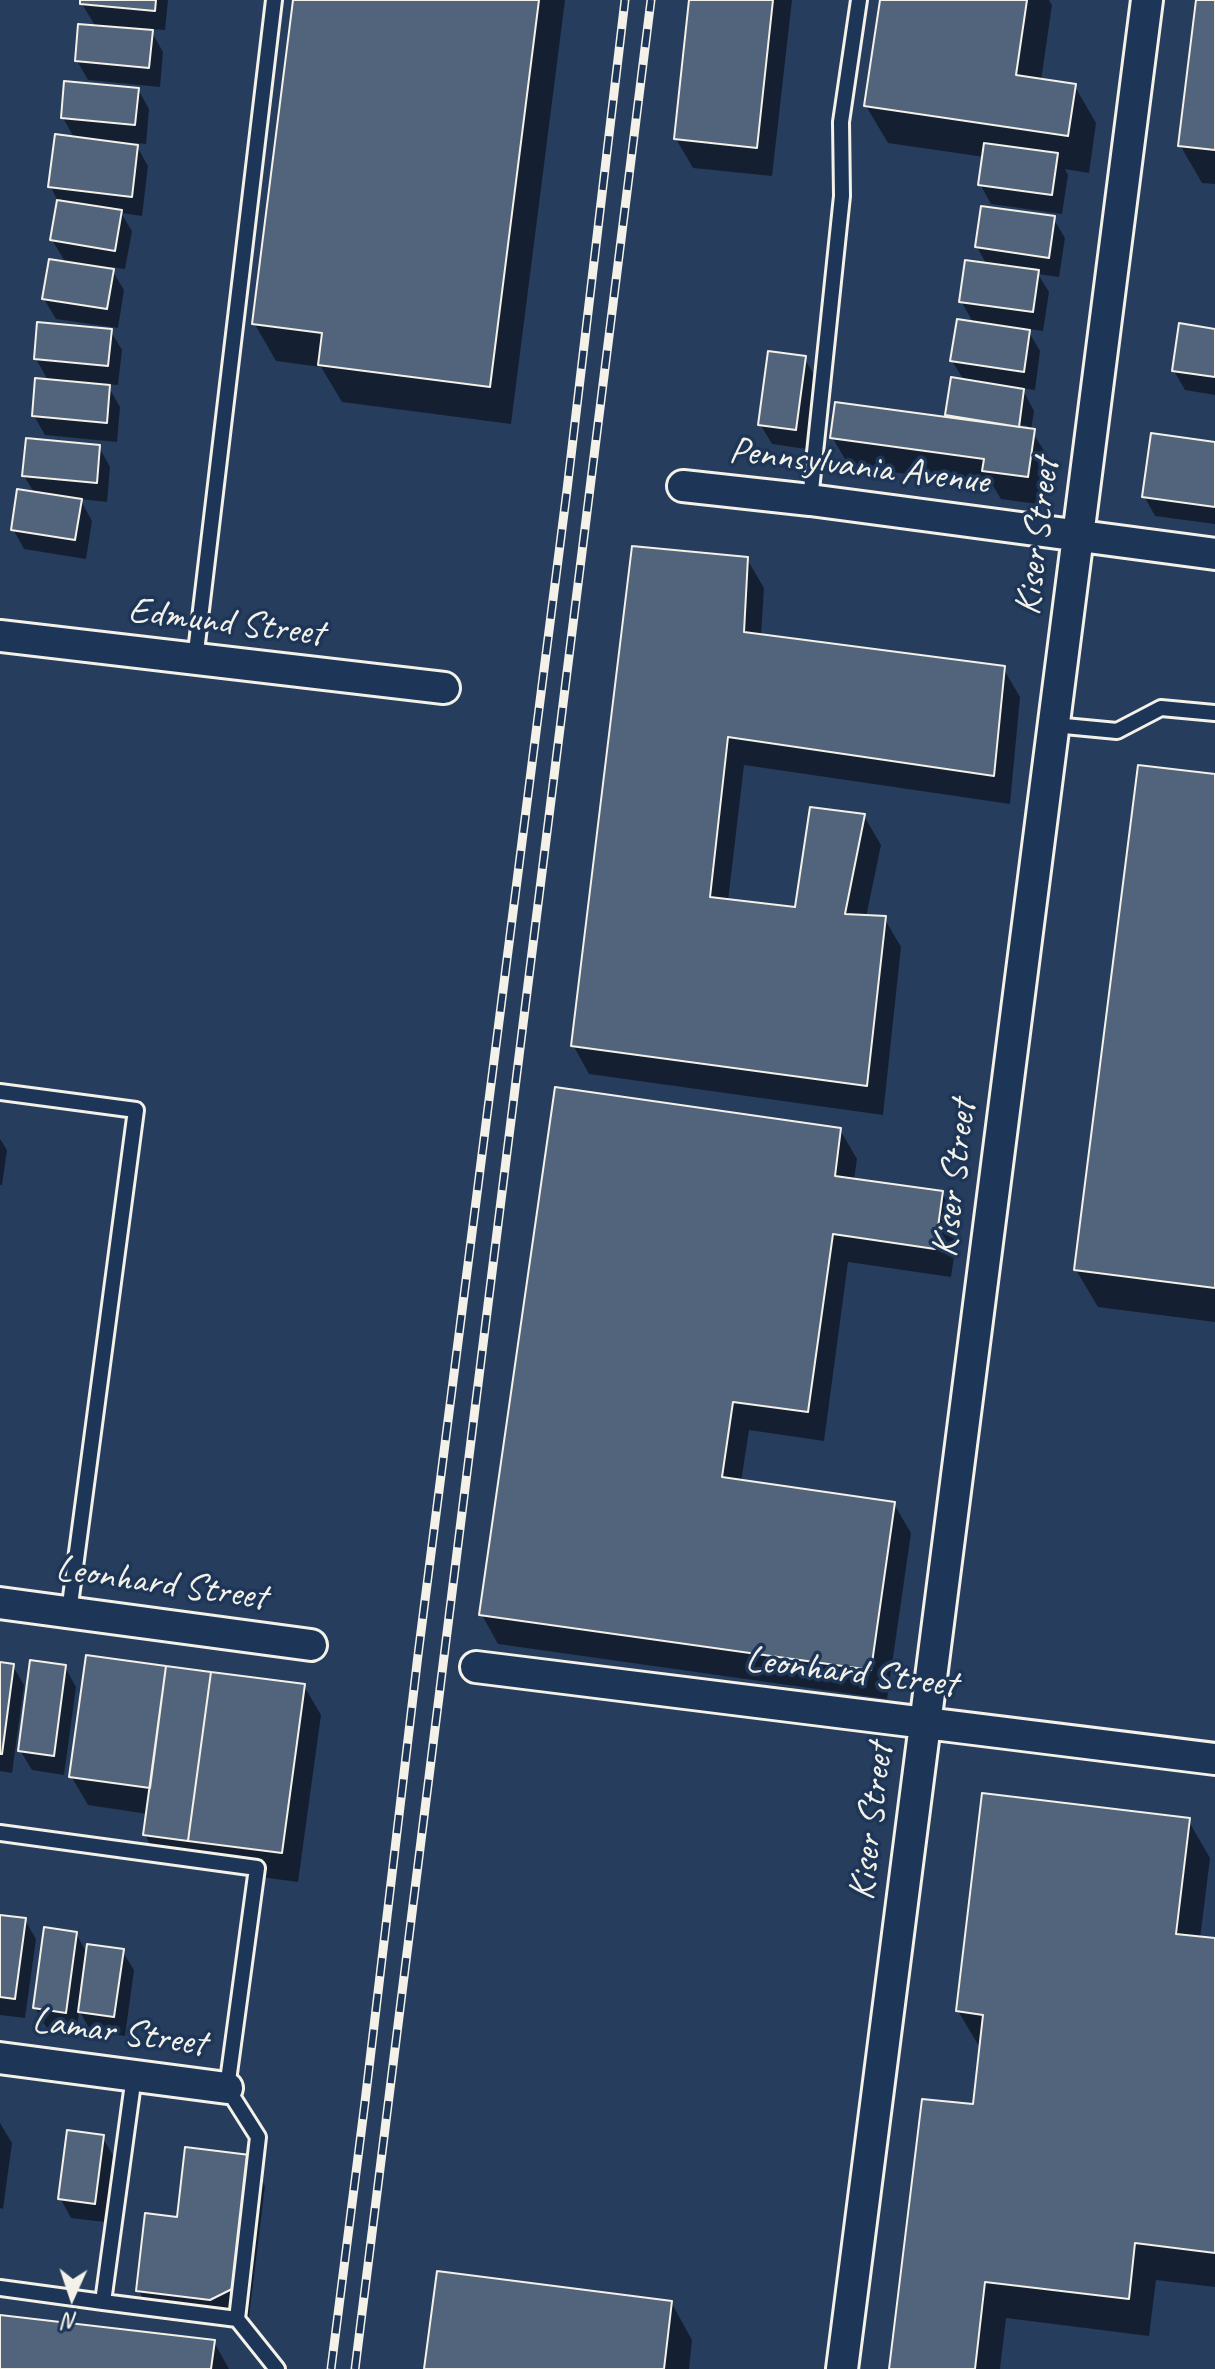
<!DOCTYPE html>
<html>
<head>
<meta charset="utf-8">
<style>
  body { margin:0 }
  #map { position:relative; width:1215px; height:2369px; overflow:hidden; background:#263d5d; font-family:Caveat,sans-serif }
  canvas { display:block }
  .north { position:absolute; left:32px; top:2257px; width:80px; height:80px; -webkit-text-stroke:6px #1d3557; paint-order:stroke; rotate:183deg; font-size:22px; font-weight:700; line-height:32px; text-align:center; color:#f4f1e8 }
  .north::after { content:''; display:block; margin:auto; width:28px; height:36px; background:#f4f1e8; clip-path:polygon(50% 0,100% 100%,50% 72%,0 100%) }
</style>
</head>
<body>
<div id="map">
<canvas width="1215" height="2369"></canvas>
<div class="north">N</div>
</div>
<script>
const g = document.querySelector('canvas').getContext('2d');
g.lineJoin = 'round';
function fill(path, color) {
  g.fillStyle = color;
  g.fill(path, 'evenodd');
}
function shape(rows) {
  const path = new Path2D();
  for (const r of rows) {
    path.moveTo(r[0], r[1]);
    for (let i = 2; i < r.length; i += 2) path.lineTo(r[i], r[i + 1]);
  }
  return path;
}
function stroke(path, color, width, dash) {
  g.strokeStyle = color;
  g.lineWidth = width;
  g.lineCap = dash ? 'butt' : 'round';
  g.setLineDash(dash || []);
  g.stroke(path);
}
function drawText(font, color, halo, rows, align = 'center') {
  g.font = font + ' Caveat,sans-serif';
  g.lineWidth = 7;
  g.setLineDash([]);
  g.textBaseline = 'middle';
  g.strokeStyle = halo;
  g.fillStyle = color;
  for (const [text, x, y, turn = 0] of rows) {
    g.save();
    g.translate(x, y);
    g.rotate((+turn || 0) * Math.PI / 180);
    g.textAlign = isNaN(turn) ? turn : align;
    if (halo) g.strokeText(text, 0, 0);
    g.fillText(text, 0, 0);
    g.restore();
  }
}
fill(shape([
  [82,0,168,0,165,30,150,29,163,52,160,87,88,80,77,61,96,27,82,4],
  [295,0,565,0,511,424,342,402,321,367,276,361,254,323],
  [691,0,792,0,772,176,693,168,676,139],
  [882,0,1049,0,1052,5,1041,81,1074,85,1096,123,1089,173,1065,169,1068,175,1062,214,991,204,980,184,984,157,888,143,866,106],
  [1198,0,1215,0,1215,184,1202,183,1180,145],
  [138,89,149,109,146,144,135,143,148,166,142,216,121,213,132,231,125,269,110,267,124,290,118,328,56,319,44,299,66,263,52,240,58,201,50,186,75,139,63,118],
  [1053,218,1065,238,1059,277,1038,274,1049,292,1043,331,1027,329,1040,351,1035,390,1022,388,1034,411,1031,430,1050,460,1044,505,1001,499,993,486,849,466,832,437,950,419,947,415,965,382,952,361,974,324,961,301,987,265,977,247],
  [950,414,1028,426,1027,430,950,418],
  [110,330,122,350,118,385,107,384,120,407,117,442,45,435,34,416,49,382,36,359],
  [1215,331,1215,395,1185,390,1174,371],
  [804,358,816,378,806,449,772,444,760,424],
  [1215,444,1215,524,1155,516,1144,496],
  [99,447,110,467,107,502,80,499,92,521,86,559,24,549,13,529,35,494,24,476],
  [747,559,764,588,761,636,1003,668,1020,697,1010,804,744,765,728,901,797,909,864,816,881,845,866,917,884,918,901,947,883,1115,589,1074,573,1045],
  [1215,776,1215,1322,1098,1307,1076,1270],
  [840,1130,857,1159,854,1180,942,1193,959,1222,951,1277,848,1262,824,1441,749,1430,741,1482,894,1504,911,1533,887,1699,498,1644,482,1615],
  [0,1139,7,1150,2,1185,0,1185],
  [0,1664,13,1666,24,1685,12,1773,0,1771],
  [65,1667,76,1687,64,1775,32,1770,20,1750],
  [304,1686,321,1715,298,1882,162,1864,145,1835,148,1814,88,1805,71,1776],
  [1188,1820,1210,1858,1200,1939,1215,1940,1215,2287,1156,2280,1149,2336,1006,2318,1000,2369,891,2369,974,2107,980,2048,958,2011],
  [0,1917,25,1920,36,1939,25,2018,0,2015],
  [76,1933,87,1954,122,1951,134,1970,125,2036,91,2031,79,2011,77,2032,46,2027,35,2008],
  [0,2123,12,2143,3,2209,0,2208],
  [102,2137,114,2157,105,2222,71,2218,60,2198],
  [248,2157,265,2186,249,2317,228,2328,155,2319,138,2290,178,2219],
  [671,2302,692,2340,689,2369,426,2369],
  [0,2317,214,2342,229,2369,0,2369]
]), '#0007');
const building = shape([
  [80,0,156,0,155,11,80,4,80,0],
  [293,0,539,0,490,387,318,365,322,333,252,324,293,0],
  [689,0,773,0,757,148,674,139,689,0],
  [880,0,1027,0,1016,75,1076,84,1068,136,864,106,880,0],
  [1196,0,1215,0,1215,150,1178,146,1196,0],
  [78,24,153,30,149,68,75,61,78,24],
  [64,81,139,88,135,125,61,118,64,81],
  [55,134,138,145,132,197,48,187,55,134],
  [984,143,1058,153,1052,195,978,185,984,143],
  [57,200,122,210,115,251,50,240,57,200],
  [981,206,1055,216,1049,258,975,247,981,206],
  [49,259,114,269,107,309,42,299,49,259],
  [965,260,1039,270,1033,312,959,302,965,260],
  [957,319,1030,330,1024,372,950,361,957,319],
  [37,322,112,329,108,366,34,359,37,322],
  [1179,323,1215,329,1215,377,1172,371,1179,323],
  [768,351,806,356,796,430,758,425,768,351],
  [951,377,1024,389,1019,427,945,415,951,377],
  [35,378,110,385,107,423,32,416,35,378],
  [835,402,1035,429,1028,477,982,471,984,459,830,438,835,402],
  [1151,433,1215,442,1215,507,1142,497,1151,433],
  [26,438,100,445,97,483,22,476,26,438],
  [17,489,82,499,75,540,11,530,17,489],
  [632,546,748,557,744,632,1005,666,994,776,728,737,710,897,795,907,810,807,865,814,845,914,886,916,867,1086,571,1046,632,546],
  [1138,765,1215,774,1215,1288,1074,1270,1138,765],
  [555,1087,841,1128,835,1176,943,1191,935,1249,833,1234,808,1412,733,1402,722,1477,895,1502,871,1670,479,1615,555,1087],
  [86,1655,166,1666,150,1788,69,1777,86,1655],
  [30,1660,66,1665,54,1756,18,1751,30,1660],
  [0,1662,14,1664,2,1754,0,1754,0,1662],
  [166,1666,211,1672,188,1841,143,1835,166,1666],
  [211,1672,305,1684,282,1853,188,1841,211,1672],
  [982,1793,1190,1818,1176,1934,1215,1938,1215,2253,1135,2243,1129,2299,985,2282,975,2369,889,2369,922,2099,973,2104,983,2015,956,2011,982,1793],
  [0,1915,26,1918,15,1999,0,1997,0,1915],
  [44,1927,77,1932,66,2013,33,2008,44,1927],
  [87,1944,124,1949,114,2017,78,2012,87,1944],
  [67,2130,104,2135,95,2204,58,2199,67,2130],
  [185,2147,250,2155,234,2288,210,2300,136,2291,145,2213,177,2217,185,2147],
  [437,2271,672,2301,664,2369,424,2369,437,2271],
  [0,2315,215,2340,211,2369,0,2369,0,2315]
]);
fill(building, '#52647b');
stroke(building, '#f4f1e8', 2);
const service = shape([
  [810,500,842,196,841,122,859,0],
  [195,660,274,0],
  [1054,725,1117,731,1161,708,1215,713],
  [0,1092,136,1110,69,1612],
  [0,1833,257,1868,227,2088,258,2137,237,2319,277,2369],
  [0,2288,103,2302,134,2076],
  [103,2302,237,2319]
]);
const minor = shape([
  [683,486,810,500,1215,554],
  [0,636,444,688],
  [0,1603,311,1645],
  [476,1667,1215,1759],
  [0,2058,227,2088],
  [842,2369,1147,0]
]);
stroke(service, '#f4f1e8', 20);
stroke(minor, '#f4f1e8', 36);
stroke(service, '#1d3557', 14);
stroke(minor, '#1d3557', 30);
const rail = shape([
  [331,2369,365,2102,418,1655,567,490,625,0],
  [355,2369,651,0]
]);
stroke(rail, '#f4f1e8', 9);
stroke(rail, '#1d3557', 6, [18]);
drawText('38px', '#f4f1e8', '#1d3557', [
  ["Pennsylvania Avenue",859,467,7],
  ["Kiser Street",1038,537,-83],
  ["Edmund Street",226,623,7],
  ["Kiser Street",955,1179,-83],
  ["Leonhard Street",161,1584,8],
  ["Leonhard Street",851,1673,7],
  ["Kiser Street",872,1822,-83],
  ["Lamar Street",119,2033,8]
]);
</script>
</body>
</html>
